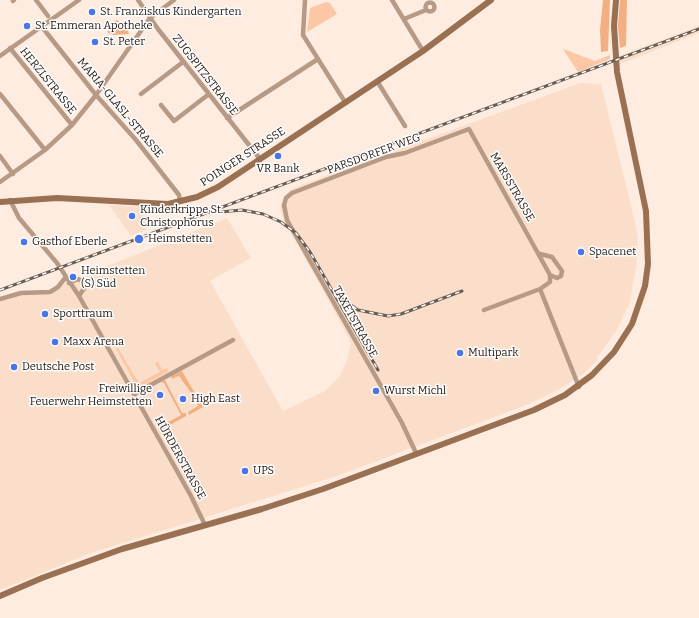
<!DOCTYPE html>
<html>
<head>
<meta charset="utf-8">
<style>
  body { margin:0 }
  canvas { display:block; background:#feece0 }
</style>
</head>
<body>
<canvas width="699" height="618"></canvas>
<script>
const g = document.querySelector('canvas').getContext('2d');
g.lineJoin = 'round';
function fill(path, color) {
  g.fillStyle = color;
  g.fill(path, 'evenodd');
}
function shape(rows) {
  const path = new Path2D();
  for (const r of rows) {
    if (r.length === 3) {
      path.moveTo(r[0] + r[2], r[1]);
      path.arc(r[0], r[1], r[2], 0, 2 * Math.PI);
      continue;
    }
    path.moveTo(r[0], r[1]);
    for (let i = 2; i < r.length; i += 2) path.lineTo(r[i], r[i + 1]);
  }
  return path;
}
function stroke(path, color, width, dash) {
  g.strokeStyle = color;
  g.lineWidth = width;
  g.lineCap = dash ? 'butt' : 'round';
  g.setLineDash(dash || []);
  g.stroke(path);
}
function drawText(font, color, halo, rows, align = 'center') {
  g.font = font + ' Bitter,serif';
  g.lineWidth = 3;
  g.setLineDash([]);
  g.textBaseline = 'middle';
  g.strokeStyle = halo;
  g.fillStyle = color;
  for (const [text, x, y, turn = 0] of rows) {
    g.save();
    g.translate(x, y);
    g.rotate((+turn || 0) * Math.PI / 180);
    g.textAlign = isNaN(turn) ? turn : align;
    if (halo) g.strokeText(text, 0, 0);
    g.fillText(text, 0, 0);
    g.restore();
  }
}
fill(shape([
  [699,26,699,33,620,64,619,56],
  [580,83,601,84,631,205,638,237,636,268,629,305,615,333,597,357,598,360,582,375,558,390,529,404,337,476,91,553,0,590,0,301,20,295,49,294,65,283,227,218,251,258,210,281,283,411,325,391,340,376,347,360,351,343,324,292,284,221,280,207,285,197,291,189],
  [109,205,148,207,148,225,146,230,131,236]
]), '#fbdeca');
fill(shape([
  [326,2,330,3,337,14,307,32,310,8],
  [563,49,595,61,610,55,610,59,578,72],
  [118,348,139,383,160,372,155,363,158,361,162,370,167,368,169,371,141,387,137,387,116,349]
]), '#fbc7a4');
fill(shape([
  [603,0,610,0,608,51,601,52,600,30],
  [620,0,627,0,626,46,620,48,618,26],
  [117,20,127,28,129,34,114,35,108,33,107,29,111,23],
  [182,371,203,407,189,415,188,412,198,406,194,397,179,376,172,379,171,376],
  [165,380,182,413,186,413,186,416,161,430,158,424,161,426,181,415,164,383,160,382]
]), '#f2b082');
stroke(shape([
  [36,0,48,16],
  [138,0,158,29,260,159],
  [305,0,303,35,345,102],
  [392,0,423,51],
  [13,1,14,0],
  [430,7,4.5],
  [404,19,426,10],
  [42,27,96,95,136,140,179,195,180,202],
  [10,48,72,125],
  [0,56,79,0],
  [377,81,405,126],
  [0,94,45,150],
  [141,94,183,62],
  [161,105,174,121,209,94],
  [227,118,318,59],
  [0,156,13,174],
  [0,182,45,150,72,125,96,95,150,18,174,0],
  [10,200,19,218,57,263,79,296,191,496,205,525],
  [540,254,552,257,562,271,561,276,557,278,550,275],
  [69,283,78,279,84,282,85,287,79,296],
  [540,289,579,387],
  [0,299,21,293,50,292,58,287,65,278],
  [134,394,233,340],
  [416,453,402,423,287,220,284,205,286,198,292,193,386,157,405,153,469,129,550,275,550,282,540,289,484,310]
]), '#b79a86', 4.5);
stroke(shape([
  [0,202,57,198,168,204,197,197,218,187,423,51,491,0],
  [0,596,42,578,122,549,262,509,323,489,534,410,565,395,592,375,614,352,632,324,645,286,648,264,646,211,617,72,614,26,616,0]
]), '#9a7053', 6);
const rail = shape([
  [220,212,242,210,263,214,281,222,296,233,310,252,378,370],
  [0,290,699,29],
  [338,296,358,310,388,316,401,314,462,291]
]);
stroke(rail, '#695c53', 3);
stroke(rail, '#fdfdfd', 1.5, [4.5]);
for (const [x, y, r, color] of [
  [92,12,4,"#4a74e7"],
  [27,26,4,"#4a74e7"],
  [95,42,4,"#4a74e7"],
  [278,156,4,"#4a74e7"],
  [132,216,4,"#4a74e7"],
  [139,239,5,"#4a74e7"],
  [24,242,4,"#4a74e7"],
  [581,252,4,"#4a74e7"],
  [73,277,4,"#4a74e7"],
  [45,314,4,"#4a74e7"],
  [55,342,4,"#4a74e7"],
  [460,353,4,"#4a74e7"],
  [14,367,4,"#4a74e7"],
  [376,391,4,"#4a74e7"],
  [160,395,4,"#4a74e7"],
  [183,399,4,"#4a74e7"],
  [245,471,4,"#4a74e7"]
]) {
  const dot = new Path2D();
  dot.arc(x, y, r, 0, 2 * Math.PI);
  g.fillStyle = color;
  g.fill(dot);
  stroke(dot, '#fdfdfd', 1.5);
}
drawText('11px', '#221710', '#fdfdfd', [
  ["St. Franziskus Kindergarten",100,12],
  ["St. Emmeran Apotheke",35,26],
  ["St. Peter",103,42],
  ["VR Bank",278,169,"center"],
  ["Kinderkrippe St.",140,210],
  ["Christophorus",140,223],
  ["Heimstetten",148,239],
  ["Gasthof Eberle",32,242],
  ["Spacenet",589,252],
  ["Heimstetten",81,271],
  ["(S) Süd",81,284],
  ["Sporttraum",53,314],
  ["Maxx Arena",63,342],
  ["Multipark",468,353],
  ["Deutsche Post",22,367],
  ["Freiwillige",152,389,"right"],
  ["Feuerwehr Heimstetten",152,402,"right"],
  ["Wurst Michl",384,391],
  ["High East",191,399],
  ["UPS",253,471]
], 'left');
drawText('11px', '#221710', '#fdfdfd', [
  ["ZUGSPITZSTRASSE",205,75,52],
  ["HERZLSTRASSE",48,81,51],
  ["MARIA-GLASL-STRASSE",120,108,50],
  ["PARSDORFER WEG",374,154,-20],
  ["POINGER STRASSE",243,157,-33],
  ["MARSSTRASSE",512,187,60],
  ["TAXETSTRASSE",355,322,61],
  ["HÜRDERSTRASSE",180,458,61]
]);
</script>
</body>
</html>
